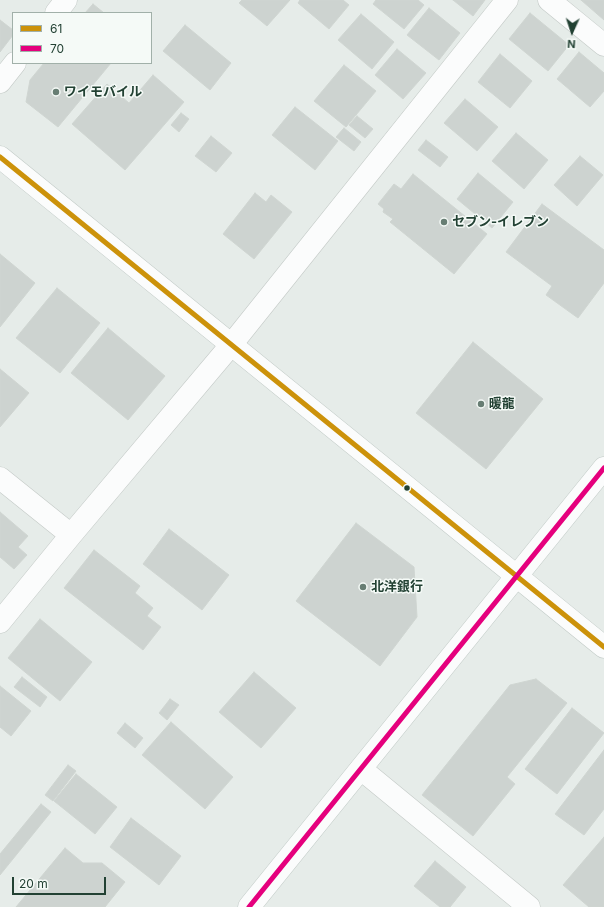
<!DOCTYPE html>
<html>
<head>
<meta charset="utf-8">
<style>
  body { margin:0 }
  #map { position:relative; width:604px; height:907px; overflow:hidden; background:#e6ece9; font-family:Inter,sans-serif }
  canvas { display:block }
  .legend { position:absolute; left:12px; top:12px; width:140px; height:52px; box-sizing:border-box; background:#f5faf7; border:1px solid #a1b0a9; margin:0; padding:5px 7px; list-style:none; font-size:12px; color:#224133 }
  .legend li { display:flex; align-items:center; gap:8px; height:20px }
  .legend b { width:20px; border:1px solid #a1b0a9 }
  .north { position:absolute; left:552px; top:12px; width:40px; height:40px; -webkit-text-stroke:3px #f5faf7; paint-order:stroke; rotate:183deg; font-size:11px; font-weight:700; line-height:16px; text-align:center; color:#224133 }
  .north::after { content:''; display:block; margin:auto; width:14px; height:18px; background:#224133; clip-path:polygon(50% 0,100% 100%,50% 72%,0 100%) }
  .scale { position:absolute; left:12px; top:877px; width:94px; height:18px; box-sizing:border-box; border:2px solid #224133; border-top:0; padding-left:5px; font-size:12px; line-height:14px; white-space:nowrap; color:#224133; -webkit-text-stroke:3px #f5faf7; paint-order:stroke }
</style>
</head>
<body>
<div id="map">
<canvas width="604" height="907"></canvas>
<ul class="legend">
<li><b style="height:5px;background:#cc920a"></b>61</li>
<li><b style="height:5px;background:#e5007d"></b>70</li>
</ul>
<div class="north">N</div>
<div class="scale">20 m</div>
</div>
<script>
const g = document.querySelector('canvas').getContext('2d');
g.lineJoin = 'round';
function fill(path, color) {
  g.fillStyle = color;
  g.fill(path, 'evenodd');
}
function shape(rows) {
  const path = new Path2D();
  for (const r of rows) {
    path.moveTo(r[0], r[1]);
    for (let i = 2; i < r.length; i += 2) path.lineTo(r[i], r[i + 1]);
  }
  return path;
}
function stroke(path, color, width, dash) {
  g.strokeStyle = color;
  g.lineWidth = width;
  g.lineCap = dash ? 'butt' : 'round';
  g.setLineDash(dash || []);
  g.stroke(path);
}
function drawText(font, color, halo, rows, align = 'center') {
  g.font = font + ' Inter,"Noto Sans JP",sans-serif';
  g.lineWidth = 3;
  g.setLineDash([]);
  g.textBaseline = 'middle';
  g.strokeStyle = halo;
  g.fillStyle = color;
  for (const [text, x, y, turn = 0] of rows) {
    g.save();
    g.translate(x, y);
    g.rotate((+turn || 0) * Math.PI / 180);
    g.textAlign = isNaN(turn) ? turn : align;
    if (halo) g.strokeText(text, 0, 0);
    g.fillText(text, 0, 0);
    g.restore();
  }
}
const building = shape([
  [242,0,290,0,267,26,239,3,242,0],
  [300,0,343,0,349,5,329,29,298,3,300,0],
  [376,0,418,0,424,5,404,29,373,4,376,0],
  [453,0,485,0,473,16,453,0],
  [581,0,604,0,604,20,581,0],
  [93,4,104,13,85,13,93,4],
  [429,8,460,33,439,60,407,35,429,8],
  [530,13,569,45,548,71,509,39,530,13],
  [361,14,394,42,372,69,338,40,361,14],
  [0,20,13,30,13,35,0,52,0,20],
  [185,25,231,63,210,90,163,51,185,25],
  [397,49,426,73,403,99,375,75,397,49],
  [579,52,604,73,604,91,590,107,557,79,579,52],
  [500,54,532,81,510,108,478,82,500,54],
  [44,63,111,63,58,127,26,102,30,80,44,63],
  [344,65,376,91,346,127,314,101,344,65],
  [153,75,184,102,125,170,72,124,107,84,129,103,153,75],
  [465,99,498,127,477,151,444,123,465,99],
  [295,107,338,141,315,170,272,135,295,107],
  [181,113,189,119,179,132,171,125,181,113],
  [357,116,373,129,365,138,349,125,357,116],
  [344,128,361,142,354,151,336,137,344,128],
  [516,133,548,160,524,189,492,161,516,133],
  [211,136,232,153,216,172,195,156,211,136],
  [426,140,448,157,440,167,418,150,426,140],
  [580,156,603,175,577,206,554,185,580,156],
  [478,173,513,202,492,228,457,199,478,173],
  [413,174,487,234,454,274,390,222,393,219,383,212,384,209,378,204,394,184,401,189,413,174],
  [255,193,266,202,271,195,292,212,254,259,223,234,255,193],
  [542,204,604,250,604,283,578,318,546,295,552,286,506,252,542,204],
  [0,254,35,283,0,327,0,254],
  [57,288,100,323,60,373,16,338,57,288],
  [108,328,165,376,128,420,71,373,108,328],
  [473,342,543,399,486,469,416,413,473,342],
  [0,369,29,393,0,427,0,369],
  [0,512,28,536,18,547,27,555,14,569,0,557,0,512],
  [356,523,414,567,417,617,380,666,296,601,356,523],
  [169,529,229,575,202,610,143,564,169,529],
  [94,550,140,586,135,593,153,608,147,616,161,627,143,650,64,588,94,550],
  [40,619,92,662,60,701,8,658,40,619],
  [254,672,296,708,261,748,219,712,254,672],
  [22,677,47,697,40,707,14,687,22,677],
  [536,679,567,703,507,777,515,784,473,836,422,795,510,685,536,679],
  [0,686,31,711,11,736,0,727,0,686],
  [170,699,179,705,167,720,159,713,170,699],
  [572,708,604,733,557,794,525,769,572,708],
  [171,722,233,777,205,809,142,755,171,722],
  [125,723,143,738,135,748,117,733,125,723],
  [604,750,604,809,584,835,555,814,604,750],
  [68,765,76,771,53,801,45,795,68,765],
  [76,774,117,807,95,834,54,801,76,774],
  [41,804,51,812,0,875,0,854,41,804],
  [131,818,181,856,159,885,110,847,131,818],
  [604,837,604,907,589,907,563,885,604,837],
  [65,848,83,863,102,863,125,882,105,907,16,907,65,848],
  [435,861,466,887,450,907,440,907,414,886,435,861]
]);
fill(building, '#cdd3d0');
stroke(building, '#cfd5d1', 1);
const street = shape([
  [549,0,604,45],
  [56,13,66,0],
  [0,82,15,63],
  [0,478,71,535],
  [0,622,71,535,231,345,507,0],
  [361,769,529,907]
]);
const secondary = shape([
  [0,157,604,647],
  [249,907,604,468]
]);
stroke(street, '#c3c9c6', 23);
stroke(secondary, '#c1cac6', 23);
stroke(street, '#fbfcfc', 22);
stroke(secondary, '#fbfcfc', 22);
stroke(shape([
  [0,157,604,647]
]), '#cc920a', 5);
stroke(shape([
  [249,907,604,468]
]), '#e5007d', 5);
for (const [x, y, r, color] of [
  [56,92,4,"#677d73"],
  [444,222,4,"#677d73"],
  [481,404,4,"#677d73"],
  [407,488,3.5,"#224133"],
  [363,587,4,"#677d73"]
]) {
  const dot = new Path2D();
  dot.arc(x, y, r, 0, 2 * Math.PI);
  g.fillStyle = color;
  g.fill(dot);
  stroke(dot, '#f5faf7', 1.5);
}
drawText('bold 13px', '#224133', '#f5faf7', [
  ["ワイモバイル",64,92],
  ["セブン-イレブン",452,222],
  ["暖龍",489,404],
  ["北洋銀行",371,587]
], 'left');
</script>
</body>
</html>
